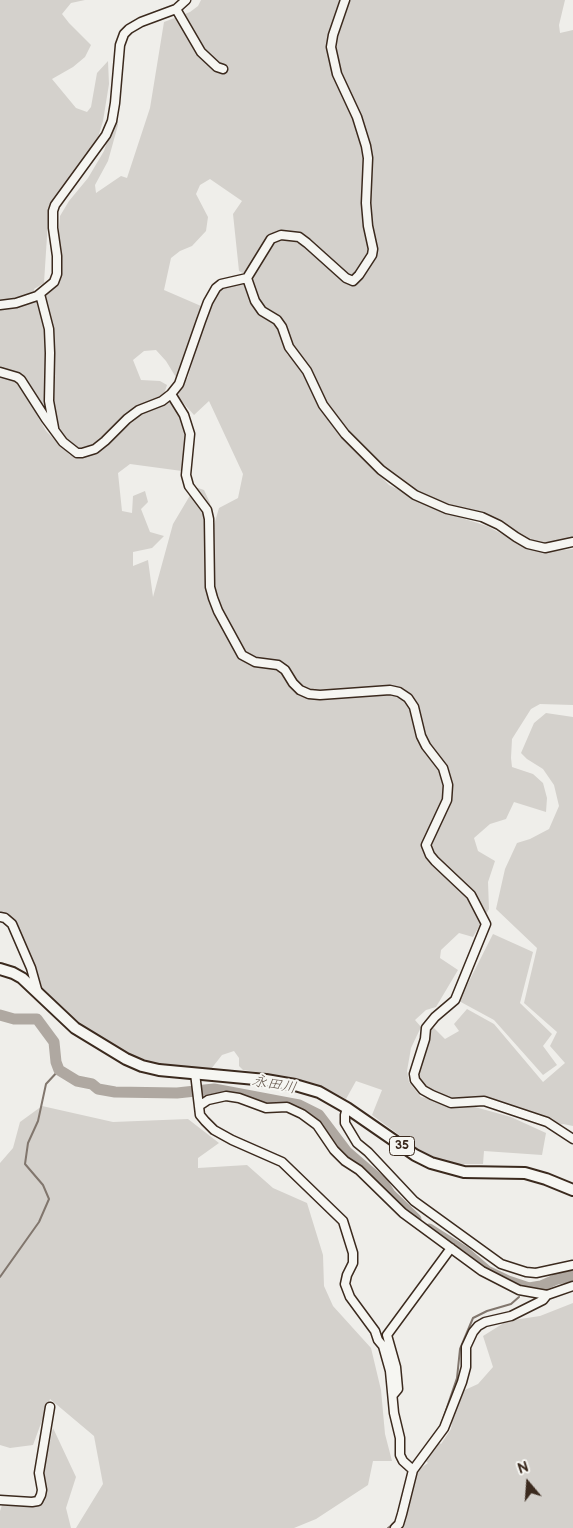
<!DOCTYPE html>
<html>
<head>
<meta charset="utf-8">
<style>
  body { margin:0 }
  #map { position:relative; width:573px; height:1528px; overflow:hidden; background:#efeeea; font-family:"Balsamiq Sans",sans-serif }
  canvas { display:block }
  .north { position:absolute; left:503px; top:1458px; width:50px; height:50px; -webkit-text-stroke:4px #f6f6f2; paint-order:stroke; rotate:342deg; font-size:14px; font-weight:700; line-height:20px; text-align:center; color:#3b2a1e }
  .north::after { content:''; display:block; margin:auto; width:18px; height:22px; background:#3b2a1e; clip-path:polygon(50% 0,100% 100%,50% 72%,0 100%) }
</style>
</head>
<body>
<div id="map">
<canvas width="573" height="1528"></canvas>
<div class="north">N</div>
</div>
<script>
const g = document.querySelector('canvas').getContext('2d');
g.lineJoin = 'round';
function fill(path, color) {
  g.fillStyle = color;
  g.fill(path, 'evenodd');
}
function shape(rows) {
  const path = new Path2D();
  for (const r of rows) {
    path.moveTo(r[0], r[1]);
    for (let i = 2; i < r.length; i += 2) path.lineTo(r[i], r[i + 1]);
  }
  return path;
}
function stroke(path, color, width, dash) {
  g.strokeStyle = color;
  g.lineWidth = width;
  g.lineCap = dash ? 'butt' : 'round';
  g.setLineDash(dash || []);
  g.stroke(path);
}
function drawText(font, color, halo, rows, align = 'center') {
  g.font = font + ' "Balsamiq Sans","Klee One",sans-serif';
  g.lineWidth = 4;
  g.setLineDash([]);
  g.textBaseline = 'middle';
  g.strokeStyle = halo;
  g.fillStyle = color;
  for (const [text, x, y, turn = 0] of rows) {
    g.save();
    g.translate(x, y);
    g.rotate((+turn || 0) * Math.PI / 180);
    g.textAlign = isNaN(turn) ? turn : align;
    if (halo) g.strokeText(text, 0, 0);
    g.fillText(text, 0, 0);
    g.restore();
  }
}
fill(shape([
  [0,0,85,0,71,3,62,14,69,23,91,45,85,57,73,67,52,79,76,108,87,112,91,107,97,73,108,61,109,84,103,121,97,141,49,205,44,283,34,289,45,330,47,415,28,384,19,373,0,367],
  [201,0,565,0,559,25,560,33,573,30,573,539,548,544,526,539,499,521,426,496,406,486,382,465,350,434,327,403,307,363,292,344,284,322,276,314,261,304,251,277,239,271,233,214,242,201,210,179,200,185,196,194,208,217,206,231,192,246,180,251,171,258,164,290,201,306,177,379,166,361,156,350,144,351,133,360,141,380,160,381,167,385,164,394,130,412,95,444,83,449,75,447,64,437,58,427,52,402,54,367,51,326,44,297,54,283,60,216,69,201,88,178,104,151,117,111,118,125,108,161,95,185,96,193,121,176,127,178,150,108,164,22,190,12,198,6],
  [244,282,258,314,275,323,287,354,298,363,303,371,312,393,343,438,389,485,449,514,487,526,515,541,543,552,573,549,573,705,540,704,531,709,512,739,511,758,512,767,533,774,543,783,547,798,546,812,514,802,506,819,490,824,474,838,478,851,495,861,488,882,489,909,473,937,459,933,441,950,440,958,458,970,436,1007,426,1010,415,1020,421,1027,411,1048,407,1071,409,1082,421,1097,475,1107,511,1117,546,1133,542,1155,484,1151,483,1164,452,1164,429,1157,372,1115,382,1090,356,1081,346,1099,317,1084,285,1076,243,1070,239,1066,239,1058,234,1051,222,1055,211,1069,163,1065,148,1062,121,1051,68,1016,44,992,15,922,8,913,0,913,0,377,15,380,26,395,46,431,70,455,86,457,99,451,144,412,170,400,181,417,186,438,182,471,130,464,118,473,122,511,132,513,133,496,145,491,148,502,141,509,150,532,164,536,152,548,133,552,133,566,148,560,153,597,173,524,195,487,204,490,210,503,214,525,219,508,238,498,243,474,209,401,194,415,177,396,188,377,205,319,216,296,223,287],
  [546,713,573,717,573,1126,563,1124,558,1125,514,1108,458,1101,428,1089,416,1073,429,1029,434,1028,445,1039,459,1031,454,1024,467,1009,494,1024,543,1082,565,1063,550,1046,557,1032,524,1003,537,948,496,909,505,869,517,843,530,839,549,829,559,806,554,785,543,769,527,759,521,753,534,723],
  [493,934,533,952,520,1003,552,1034,543,1046,557,1065,543,1075,494,1020,459,1001],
  [42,1106,113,1122,188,1119,219,1143,198,1158,198,1168,247,1165,273,1188,307,1203,323,1255,324,1286,333,1306,371,1348,381,1390,385,1434,392,1461,373,1461,368,1485,316,1519,294,1528,76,1528,103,1484,94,1436,50,1399,33,1445,10,1448,0,1445,0,1163,13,1148,20,1122],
  [573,1303,573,1528,401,1528,414,1473,428,1463,425,1460,437,1442,441,1444,451,1429,456,1394,478,1384,493,1367,483,1336,507,1321,540,1316],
  [53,1428,76,1477,66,1508,71,1528,0,1528,0,1511,2,1505,38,1506,46,1492,43,1473]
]), '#d4d1cc');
stroke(shape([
  [0,1277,39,1222,49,1199,43,1185,25,1164,28,1143,38,1121,46,1084,59,1070],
  [441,1425,457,1378,460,1349,473,1318,487,1311,511,1304,519,1297],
  [388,1528,396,1522]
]), '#81766d', 2);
stroke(shape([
  [0,1015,14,1019,37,1019,54,1042,56,1062,59,1070,77,1081,92,1084,98,1089,115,1092,177,1093,214,1089,299,1105,319,1115,347,1152,383,1183,390,1194,416,1219],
  [429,1229,465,1252,487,1271,508,1281,529,1288,541,1286,557,1279,573,1276]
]), '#afa8a1', 11);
const minor = shape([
  [176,9,201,52,217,67,223,69],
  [247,278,255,301,262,311,277,320,282,327,289,347,307,371,323,405,345,434,381,470,415,495,447,509,482,517,499,525,516,537,528,544,545,548,573,542],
  [40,294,49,329,50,353,49,401,54,428],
  [0,305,16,303,37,296,54,282,57,274,57,256,53,228,53,211,55,205,106,135,112,121,115,103,120,45,124,34,129,29,141,22,176,9,186,0],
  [0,372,17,377,21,380,46,419,63,442,77,453,82,453,95,449,105,441,127,419,139,410,162,401,171,394,179,384,201,321,208,302,216,288,221,284,247,278,271,239,281,235,299,237,307,243,346,278,353,281,359,275,372,255,373,249,368,226,366,203,368,158,366,146,357,117,337,74,331,47,333,35,345,0],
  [171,394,184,415,190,434,186,475,189,486,207,510,209,519,210,587,213,598,218,611,242,655,255,662,278,665,285,670,293,683,300,690,309,694,320,695,390,690,399,692,408,698,414,707,421,736,426,746,443,768,448,785,447,800,426,845,430,855,435,861,471,895,486,924,455,1000,435,1017,426,1028,425,1039,414,1074,415,1080,423,1090,432,1095,451,1103,484,1101,547,1122,573,1139],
  [0,917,5,918,12,924,31,968,38,993],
  [195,1073,200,1115,205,1121,214,1130,232,1140,282,1162,343,1221,353,1253,353,1263,347,1275,345,1284,350,1297,375,1331,378,1340,383,1346,390,1371,394,1413,400,1438,400,1455,403,1461,413,1470],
  [199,1106,208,1100,226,1096,239,1098,266,1108,287,1107,302,1114,317,1125,334,1150,345,1161,359,1170,403,1213,482,1271,519,1290,547,1295],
  [347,1108,345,1115,345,1123,357,1143,368,1152,414,1201,501,1264,526,1272,536,1273,573,1265],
  [393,1395,398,1389,396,1367,387,1335,451,1248],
  [0,1500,32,1502,38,1501,41,1495,42,1490,39,1473,50,1407],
  [395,1528,399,1524,402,1514,413,1470,444,1428,462,1382,466,1367,466,1347,473,1332,478,1326,485,1322,511,1316,543,1300,547,1295,573,1286]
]);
const major = shape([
  [0,969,13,973,22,978,75,1028,126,1059,142,1066,159,1070,266,1080,295,1085,319,1092,347,1108,415,1155,431,1163,464,1172,525,1173,546,1179,573,1190]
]);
stroke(minor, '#3b2a1e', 11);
stroke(major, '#3b2a1e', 14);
stroke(minor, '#f6f6f2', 8);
stroke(major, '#f6f6f2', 10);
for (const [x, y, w] of [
  [402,1146,25]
]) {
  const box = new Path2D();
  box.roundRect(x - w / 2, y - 9.5, w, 19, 4);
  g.fillStyle = '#f6f6f2';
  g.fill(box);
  stroke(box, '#3b2a1e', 1);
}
drawText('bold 12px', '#3b2a1e', null, [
  ["35",402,1146]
]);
drawText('italic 15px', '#64564c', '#f6f6f2', [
  ["永田川",274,1085,11]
]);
</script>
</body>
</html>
